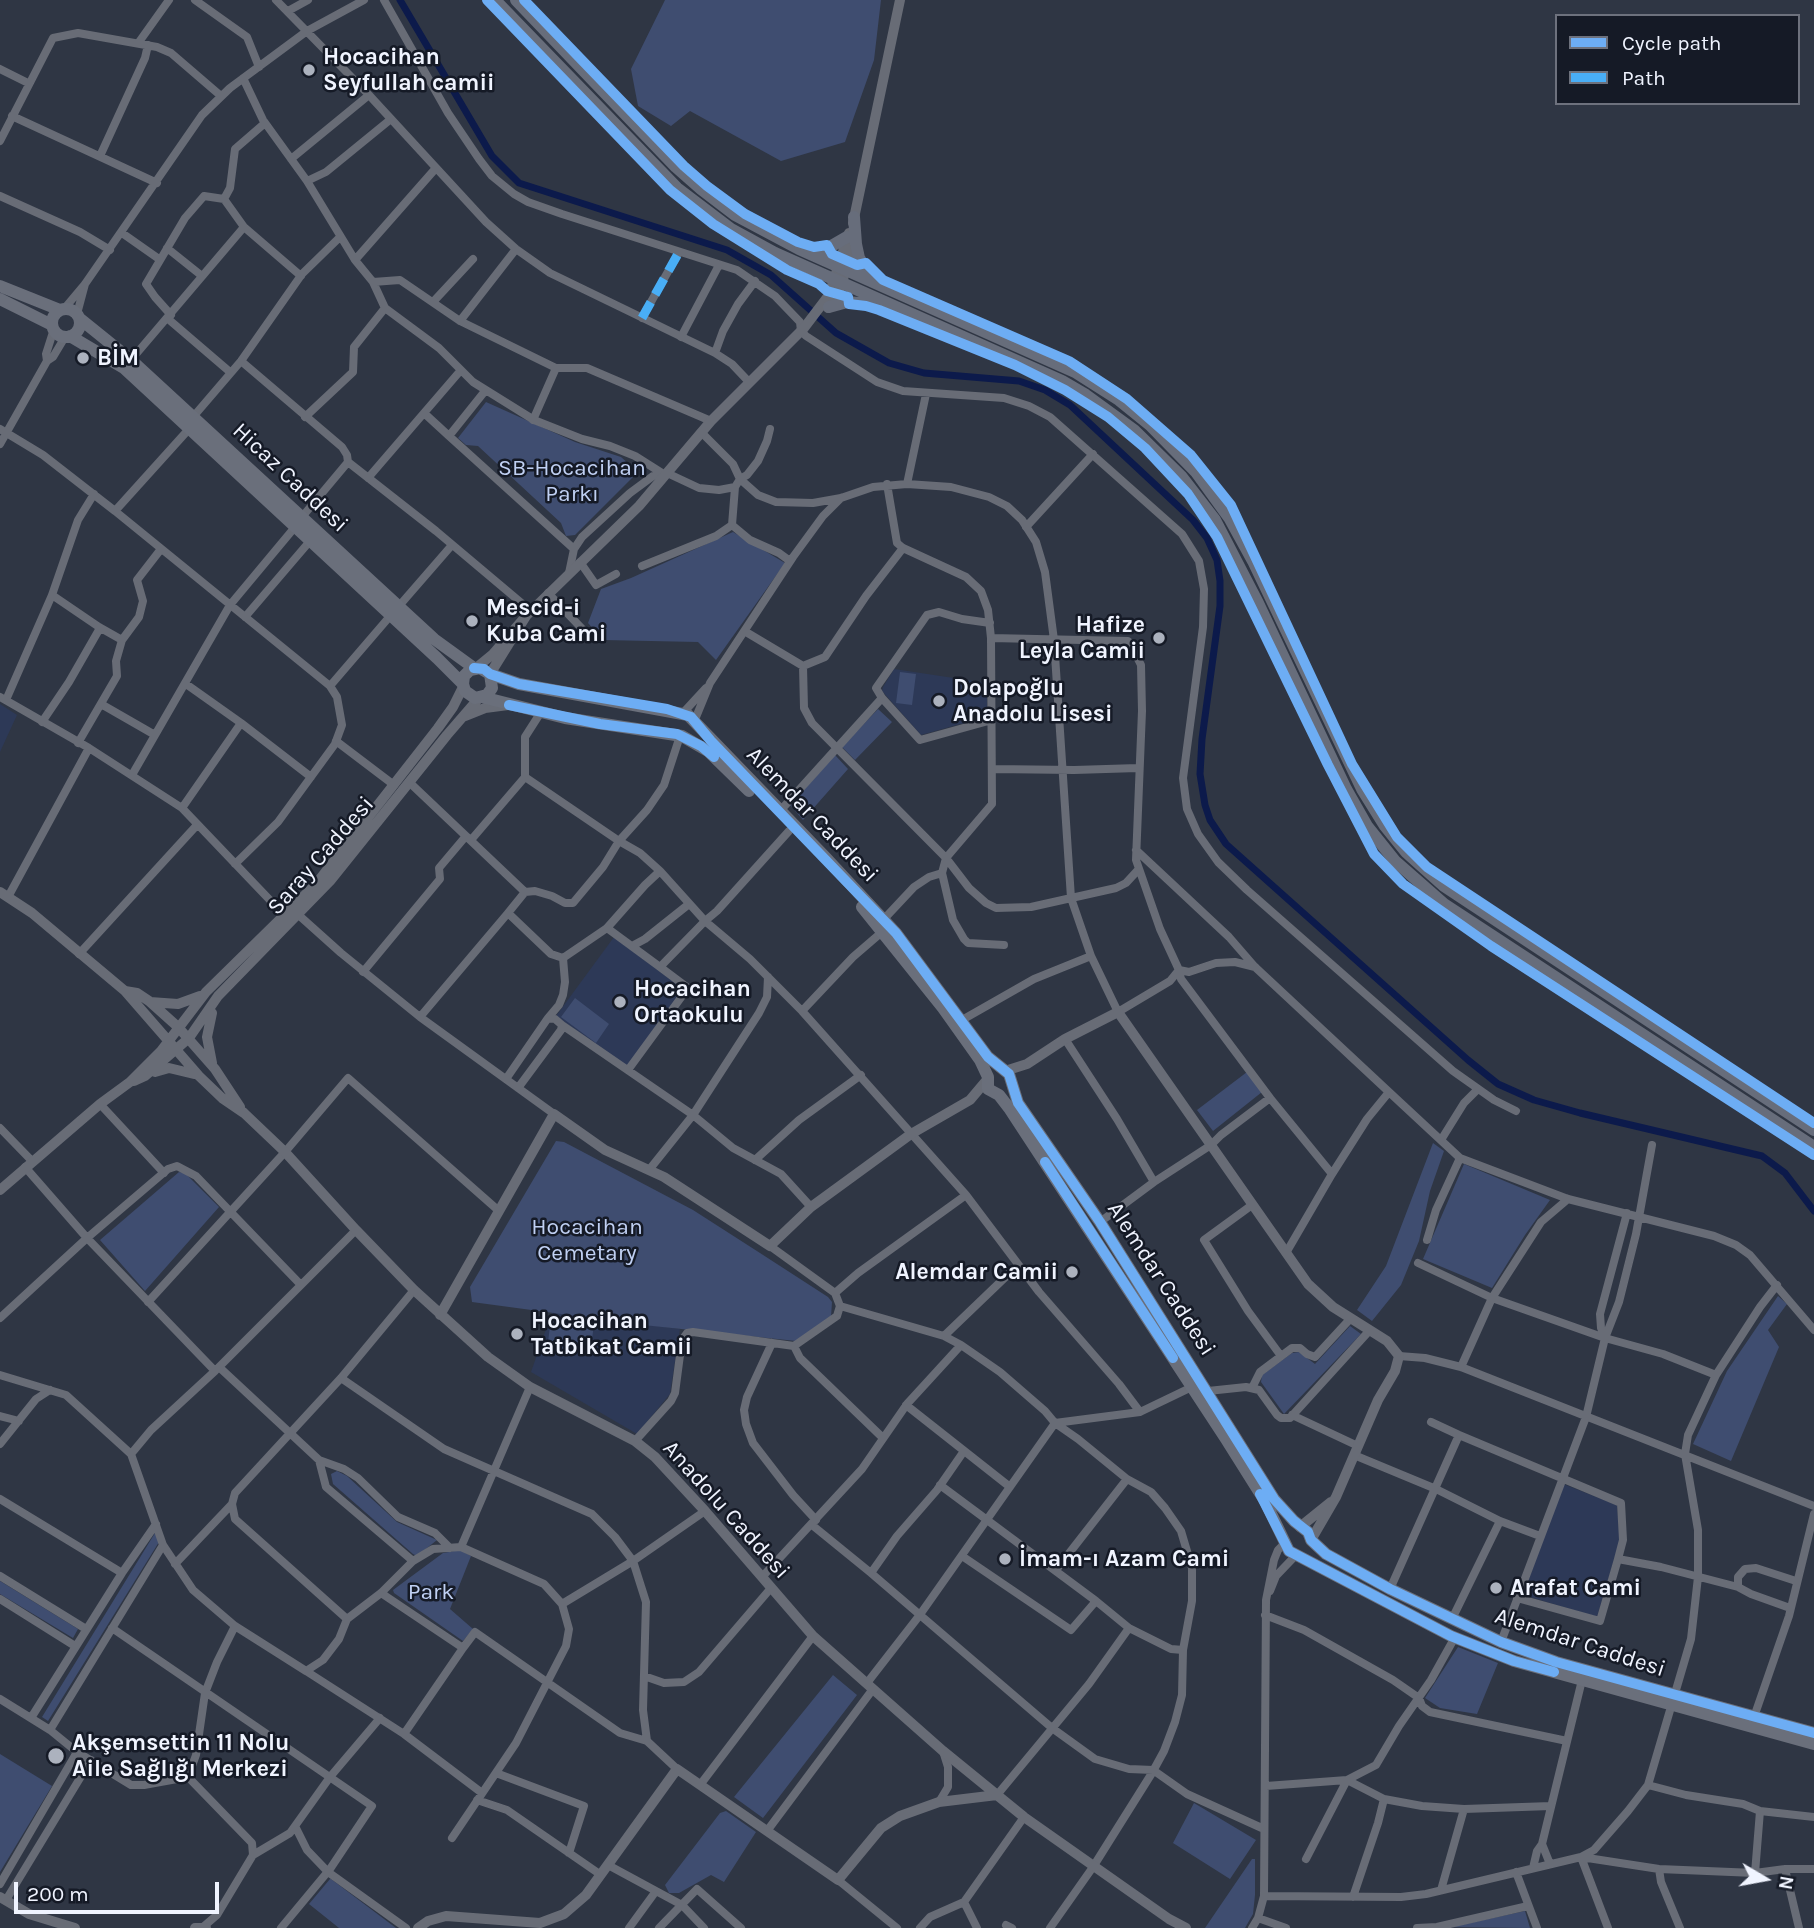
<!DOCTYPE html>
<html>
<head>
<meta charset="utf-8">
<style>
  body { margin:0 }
  #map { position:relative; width:1814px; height:1928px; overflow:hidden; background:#2f3644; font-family:Karla,sans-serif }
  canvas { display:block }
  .legend { position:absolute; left:1555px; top:14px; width:245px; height:91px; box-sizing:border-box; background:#151a26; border:2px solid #6d717d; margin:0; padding:9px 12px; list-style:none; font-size:21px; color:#f0f4ff }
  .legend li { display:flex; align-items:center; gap:14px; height:35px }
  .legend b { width:35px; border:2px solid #6d717d }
  .north { position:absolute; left:1730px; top:1844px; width:70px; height:70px; -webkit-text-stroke:5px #151a26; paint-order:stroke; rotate:100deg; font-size:19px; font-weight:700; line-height:28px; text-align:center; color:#f0f4ff }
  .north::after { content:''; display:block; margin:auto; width:24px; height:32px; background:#f0f4ff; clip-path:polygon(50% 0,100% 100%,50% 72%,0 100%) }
  .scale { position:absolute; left:14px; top:1882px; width:205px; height:32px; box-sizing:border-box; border:4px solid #f0f4ff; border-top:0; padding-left:9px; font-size:21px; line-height:24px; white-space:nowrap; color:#f0f4ff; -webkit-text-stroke:5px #151a26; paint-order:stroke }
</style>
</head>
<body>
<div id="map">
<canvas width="1814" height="1928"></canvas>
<ul class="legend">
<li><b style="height:9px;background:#6dadf4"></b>Cycle path</li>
<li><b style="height:9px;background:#49aef6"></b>Path</li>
</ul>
<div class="north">N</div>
<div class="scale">200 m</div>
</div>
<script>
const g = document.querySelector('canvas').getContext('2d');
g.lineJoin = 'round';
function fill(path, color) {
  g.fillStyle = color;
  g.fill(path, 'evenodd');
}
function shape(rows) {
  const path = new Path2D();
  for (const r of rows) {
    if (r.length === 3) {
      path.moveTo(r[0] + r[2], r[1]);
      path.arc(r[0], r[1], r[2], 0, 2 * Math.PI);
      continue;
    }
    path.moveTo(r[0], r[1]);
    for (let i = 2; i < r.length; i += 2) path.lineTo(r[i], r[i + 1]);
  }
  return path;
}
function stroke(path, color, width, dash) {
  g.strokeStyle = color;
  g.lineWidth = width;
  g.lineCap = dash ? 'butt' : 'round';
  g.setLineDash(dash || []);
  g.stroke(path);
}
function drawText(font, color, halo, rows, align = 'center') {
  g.font = font + ' Karla,sans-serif';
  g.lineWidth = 5;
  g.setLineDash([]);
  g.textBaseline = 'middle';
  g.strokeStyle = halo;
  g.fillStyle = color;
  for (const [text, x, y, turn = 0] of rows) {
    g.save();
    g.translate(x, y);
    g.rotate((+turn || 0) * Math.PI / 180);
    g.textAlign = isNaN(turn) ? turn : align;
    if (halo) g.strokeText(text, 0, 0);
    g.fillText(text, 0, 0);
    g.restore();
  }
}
fill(shape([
  [894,669,987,683,987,713,982,718,921,735,882,691,883,687],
  [0,704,17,715,0,752],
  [614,937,683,989,627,1068,556,1016],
  [552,1312,680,1329,670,1394,637,1434,531,1372],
  [1563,1484,1617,1505,1620,1540,1597,1617,1523,1595]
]), '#2d3957');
fill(shape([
  [665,0,881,0,874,60,845,142,781,161,690,111,671,126,638,106,631,69],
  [486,402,575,442,621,457,638,472,575,535,566,536,561,523,478,446,466,445,458,438],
  [733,532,785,563,716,660,698,642,603,640,588,623,601,589,631,578],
  [900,672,916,674,912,705,896,703],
  [878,709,892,722,855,760,842,747],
  [835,755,848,769,803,820,790,805],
  [575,998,609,1024,596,1043,561,1017],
  [1247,1072,1262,1092,1213,1131,1197,1110],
  [556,1141,564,1142,693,1210,760,1253,828,1297,832,1302,831,1317,796,1341,643,1325,472,1302,470,1287],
  [1433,1143,1444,1151,1430,1191,1419,1241,1401,1285,1372,1321,1357,1310,1386,1266],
  [1464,1164,1550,1200,1525,1235,1492,1288,1423,1259],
  [179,1172,185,1173,219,1207,145,1291,100,1240],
  [1778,1296,1787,1304,1768,1330,1779,1347,1731,1461,1693,1444,1727,1371],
  [551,1318,594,1324,591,1347,548,1342],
  [1350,1326,1361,1334,1284,1414,1261,1382,1262,1375,1292,1353,1299,1352,1315,1364],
  [337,1471,347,1476,397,1522,437,1540,417,1556,413,1554,333,1484,331,1474],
  [155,1533,159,1542,48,1721,42,1717],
  [460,1550,471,1556,450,1609,473,1629,463,1641,394,1593,393,1590,443,1553],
  [0,1581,78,1629,73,1638,0,1594],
  [1458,1647,1498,1663,1477,1714,1440,1708,1425,1698],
  [833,1675,857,1695,763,1818,734,1797],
  [0,1754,52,1786,0,1872],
  [1194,1803,1256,1840,1230,1879,1173,1843],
  [726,1811,756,1832,724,1882,711,1875,679,1893,669,1893,665,1885,720,1813],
  [1252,1859,1255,1859,1255,1895,1253,1914,1245,1928,1205,1928],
  [330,1879,331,1879,396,1928,339,1928,309,1904],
  [1525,1911,1530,1928,1451,1927]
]), '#3f4d70');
stroke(shape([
  [400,0,492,156,519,183,727,250,771,275,836,333,889,363,924,373,1019,381,1045,390,1070,405,1193,520,1207,538,1217,560,1220,581,1220,606,1202,739,1200,774,1205,805,1210,820,1226,844,1468,1060,1498,1084,1534,1100,1580,1113,1762,1156,1785,1173,1814,1211]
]), '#0c1a4b', 7);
stroke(shape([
  [195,0,247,37,259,67],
  [276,0,369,95,486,222,516,249,550,273,715,353,732,364,749,382],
  [384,0,448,113,479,159,492,176,514,194,528,202,562,214,737,270,775,296,800,322,801,331,806,336,877,382,903,391,1004,398,1029,406,1050,417,1182,534,1199,561,1204,589,1203,627,1183,778,1187,809,1198,834,1218,862,1247,890,1453,1071,1494,1100,1516,1111],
  [288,11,308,0],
  [139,42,169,0],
  [0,69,28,83],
  [243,78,263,120,307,181,355,260,373,282,385,308,439,348,473,382,534,420,582,439,610,446,635,456,665,475,653,476,630,493,582,537,574,549,569,573],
  [12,116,157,183],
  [265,123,235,149,230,188,224,199,244,227,301,276],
  [0,141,53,38,78,33,157,47,171,53,221,96],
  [100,156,145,58,148,45],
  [291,159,369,95],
  [307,181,326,172,391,119],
  [0,196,80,232,110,250],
  [122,233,159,259],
  [167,248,202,276],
  [355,260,436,168],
  [373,282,400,280,460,321,556,368,587,368,711,421],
  [433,302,473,259],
  [64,309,85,284,202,115,230,88,307,31,364,0],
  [77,314,85,284],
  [171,315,155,297,146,284,185,218,204,196,224,199],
  [167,318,230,372],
  [642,318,679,252],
  [460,321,516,249],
  [54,329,46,354,47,361,53,357,65,337],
  [681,337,719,265],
  [715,353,723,331,738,304,755,281],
  [131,360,244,227],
  [241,361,342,447,347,455,348,462,302,517],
  [424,413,449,436,485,391],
  [193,417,241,361,302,274,340,237],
  [305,417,353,372,354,347,385,308],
  [533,420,556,368],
  [0,429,43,455,115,511,330,686,337,697,342,725,335,744,278,822,235,864],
  [770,429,767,441,758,461,747,475,740,479,735,487,732,525,750,540,779,553,790,561],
  [701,432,733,464,740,479,758,495,776,502,813,503,841,498,873,487,907,484,951,487,989,497,1007,506,1022,520,1036,542,1045,572,1054,640,1071,898,1091,956,1118,1012,1170,981,1179,970,1181,979,1270,1098],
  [449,436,574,549],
  [0,444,47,361],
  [348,462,436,531,531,611],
  [667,473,699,488,719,490,735,487],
  [368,478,461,370],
  [887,484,897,543,903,548,966,577,981,591,988,610,991,638,992,804,946,858,969,888,986,903,996,908,1031,907,1116,888,1126,883,1138,870],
  [907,484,926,394],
  [115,511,189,429],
  [1026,527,1093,454],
  [580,562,596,585,616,574],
  [642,566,716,536,732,525],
  [548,593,590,637],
  [52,595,99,627,122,640],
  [399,606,452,545],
  [245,617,310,541],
  [746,632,803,666,804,708,812,723,946,858,942,873,929,877,914,887,884,919],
  [991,638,1128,641,1131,645,1141,665,1142,711,1136,860,1160,929,1179,970,1189,972,1216,963,1235,962,1255,967],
  [803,666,825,657,866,596,903,548],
  [186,684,241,723,311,777],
  [330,686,391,615],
  [0,697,89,748,182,808,287,918],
  [882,698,920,740,992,720],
  [6,700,52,595,78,520,94,494],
  [101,704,155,735],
  [682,714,706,688],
  [42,722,69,682,100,628],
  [694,722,710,683,793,557,823,516,841,498],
  [336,741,394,785],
  [78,743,117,676,116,661,122,640,139,617,143,601,137,580,161,549],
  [993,769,1074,770,1138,768],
  [132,775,230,605,295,527],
  [525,777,619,841,640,853,660,871,705,921,750,959,802,1011,966,1195,1039,1292,1119,1384,1140,1412,1192,1387],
  [409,782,525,892],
  [182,808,241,723],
  [780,811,882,698,876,688,927,615,939,612,962,619,990,623],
  [471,840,525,777,525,737,541,712],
  [1136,850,1229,937,1255,967,1389,1092],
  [942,873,953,920,964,939,968,943,1004,945],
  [8,897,89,748],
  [293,910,341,953,420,1017,554,1114],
  [508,913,525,892,535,891,552,896,565,903,573,903,603,867,619,841,647,810,664,785,680,736],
  [607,928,645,885,660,871],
  [632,946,645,939,689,904],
  [79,954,197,825],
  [363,972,440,879,439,868,466,836],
  [802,1011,853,957,882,932],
  [420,1017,508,913,551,954,563,958,607,928,660,967,705,921,717,911,789,831],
  [548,1018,559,1005,563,995,565,982,563,958],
  [962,1020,1034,979,1091,956],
  [562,1025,693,1115,733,1148,781,1174,811,1207],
  [1065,1039,1117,1119,1154,1182],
  [628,1070,688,988,660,967],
  [506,1079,548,1018,555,1019,562,1025,561,1030,518,1088],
  [100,1104,164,1173],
  [0,1128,32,1161],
  [1441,1140,1464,1103,1478,1089],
  [755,1160,799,1120,861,1075],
  [25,1167,87,1238,215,1371],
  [649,1170,693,1115,759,1013,767,997,768,977],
  [1332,1174,1367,1119,1389,1092,1460,1158,1568,1199,1714,1236,1736,1245,1750,1255,1814,1330],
  [1252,1205,1204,1240,1248,1311,1281,1356],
  [1100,1222,1154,1182,1211,1145,1221,1135,1270,1098,1332,1174,1286,1253],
  [1427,1240,1436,1210,1460,1158],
  [1418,1263,1492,1298,1605,1338,1663,1354,1716,1375,1760,1307,1777,1285],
  [835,1293,858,1273,966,1195],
  [148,1302,285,1152,348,1078,499,1211],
  [840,1306,944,1336,961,1345],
  [0,1318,87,1238,168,1169,177,1166,196,1176,300,1284],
  [944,1336,1018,1265],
  [1605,1338,1601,1328,1600,1314,1627,1213],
  [772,1343,747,1397,744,1410,746,1424,753,1443,793,1495,816,1520],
  [794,1346,800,1358,883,1438],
  [1399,1356,1425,1358,1461,1367,1814,1506],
  [219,1367,319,1460,344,1469,358,1478,398,1517,435,1533,450,1548],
  [1461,1367,1492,1298,1541,1222,1568,1199],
  [0,1375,66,1395,131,1454,151,1430,215,1371,356,1230],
  [341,1378,444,1449,592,1514,615,1537,633,1561,646,1602,643,1710,647,1741],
  [1252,1388,1260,1372,1292,1348,1300,1348,1307,1354,1315,1357,1351,1318],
  [1208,1391,1246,1387,1259,1390,1277,1415,1281,1418,1290,1418,1370,1330],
  [906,1405,1010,1487],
  [1292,1415,1358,1446],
  [0,1416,19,1421],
  [1431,1422,1459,1435,1621,1503,1623,1540,1618,1559],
  [635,1441,671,1401,675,1393,682,1340,687,1333,693,1332,794,1346,837,1316,840,1306,835,1293,770,1246],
  [0,1444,36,1399,50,1390],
  [131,1454,163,1545,193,1590,235,1626,306,1671,323,1660,339,1639,347,1619,235,1519,232,1504,235,1493,341,1378,414,1290],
  [1354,1455,1436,1489,1500,1521,1540,1536],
  [319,1460,326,1487,413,1561],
  [940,1485,1096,1601,1071,1630,962,1556],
  [0,1499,122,1573],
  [812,1525,871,1573,897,1536,937,1490,964,1451],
  [461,1547,530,1387],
  [175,1564,232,1504],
  [1056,1570,1127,1479],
  [871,1573,1052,1728,1095,1759,1129,1769,1153,1770,1187,1794,1264,1829],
  [0,1576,86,1629],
  [763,1576,862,1469,907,1404,961,1345,1000,1372,1045,1411,1055,1423,1078,1439,1127,1479,1151,1492,1165,1508,1181,1531,1192,1568,1192,1601,1183,1650,1182,1695,1175,1722,1164,1751,1152,1773,1093,1867,1050,1928],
  [1390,1589,1459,1435],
  [1270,1591,1276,1576,1297,1554],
  [381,1593,463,1648,475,1632,620,1733,647,1741,677,1769],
  [1517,1598,1600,1621,1618,1559,1661,1567,1738,1587],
  [0,1599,75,1646],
  [1096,1601,1129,1628,1171,1649,1183,1650],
  [562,1604,633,1561,705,1511],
  [1790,1608,1751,1594,1738,1587,1738,1577,1745,1569,1756,1568,1796,1581],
  [1265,1615,1304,1630,1393,1680,1419,1698,1422,1706,1430,1712,1567,1741],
  [347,1619,381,1593,413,1561,433,1549,461,1547,544,1584,562,1604,569,1629,566,1646,516,1743,452,1838],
  [1452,1619,1500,1521],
  [112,1628,372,1806,330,1869,281,1928],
  [1501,1642,1586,1417,1605,1338,1619,1302,1636,1234,1652,1145],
  [306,1671,404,1734,482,1793],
  [644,1676,664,1683,684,1682,699,1672,771,1588],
  [867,1683,919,1616,1055,1423,1140,1412],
  [0,1699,50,1730,77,1752,131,1785,144,1785,188,1777,196,1755,205,1693,217,1662,235,1626],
  [1754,1717,1789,1616,1814,1514],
  [31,1718,122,1573,156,1524],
  [380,1718,330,1777,295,1826,307,1850,328,1872,406,1928],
  [50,1730,163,1545],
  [404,1734,463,1648],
  [496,1773,584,1806,569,1853],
  [188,1777,252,1843,253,1855,217,1915,203,1927],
  [700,1785,813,1636],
  [1648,1785,1686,1795,1743,1804,1760,1811,1814,1817],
  [1266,1786,1347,1780,1384,1799,1422,1806,1464,1809,1551,1806],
  [997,1795,1089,1684,1129,1628],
  [477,1800,507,1810,601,1875],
  [939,1802,948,1787,948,1767,943,1751],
  [767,1831,873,1689],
  [253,1855,290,1833,295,1826],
  [1306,1859,1347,1780,1376,1765,1399,1726,1431,1680,1455,1637],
  [1550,1864,1542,1844,1582,1680],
  [608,1865,656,1891],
  [1533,1868,1537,1851,1542,1844],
  [1659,1869,1661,1882,1680,1928],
  [1785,1869,1799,1928],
  [1516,1872,1537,1928],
  [1755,1873,1760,1811],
  [838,1880,897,1928],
  [0,1884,77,1752],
  [1441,1890,1464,1809],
  [1264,1896,1266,1600,1274,1560,1278,1550,1284,1544],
  [1353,1897,1378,1823,1384,1799],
  [6,1900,91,1760],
  [964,1902,977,1928],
  [1258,1918,1286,1928],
  [1006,1925,1012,1928],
  [629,1928,656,1891,682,1905,704,1928],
  [659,1928,697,1889,741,1928],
  [920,1928,930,1917,964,1902,1024,1817],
  [1252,1928,1258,1918,1264,1896,1401,1897,1426,1894,1581,1857,1594,1850,1628,1811,1648,1785,1691,1639,1698,1577,1698,1530,1685,1454,1688,1435,1716,1375],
  [1417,1928,1437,1927,1528,1906],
  [1608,1928,1581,1857,1659,1869,1755,1873,1785,1869,1814,1869]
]), '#686c76', 8);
stroke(shape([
  [853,223,900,0],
  [828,308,837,296,842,283,848,261,851,238],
  [526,616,639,506,711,421,804,328,829,295,849,233],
  [476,668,493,654,526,616,490,674],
  [465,716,485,708,508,705],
  [0,892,32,913,125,991,199,1076,222,1098,244,1113,285,1152,356,1230,414,1290,488,1357,530,1387,635,1441,655,1457,705,1511,813,1636,943,1751,1024,1817,1169,1919,1186,1928],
  [125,991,137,993,149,1001,178,1027,215,1069,240,1107],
  [150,1002,178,1004,200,996],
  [212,1013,207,1037,212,1063],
  [1005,1071,1027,1064,1065,1039,1118,1012,1308,1284,1333,1307,1387,1341,1399,1356,1395,1371,1378,1400,1336,1497,1311,1540],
  [155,1072,169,1068,194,1074],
  [134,1081,145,1076,189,1038,218,996,330,881,447,735,479,698],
  [0,1190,100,1104,130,1082,161,1051,206,992,316,884,438,728,453,707,463,687],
  [440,1315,554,1114,605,1150,664,1177,770,1246,811,1207,911,1134,970,1100,986,1081],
  [1300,1527,1331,1502],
  [0,1897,29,1914,75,1928],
  [195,1928,206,1928],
  [418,1928,428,1921,446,1916,540,1923,564,1914,586,1895,677,1769,838,1880,881,1828,900,1816,939,1802,997,1795]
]), '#686c76', 10);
stroke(shape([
  [0,286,60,310],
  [0,299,52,325],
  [66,323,14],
  [79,318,131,360,434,639,474,668],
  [70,336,124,368,437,658,463,684],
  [490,674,492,688,487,695,475,698,465,691,463,684,464,676,470,670,480,668,490,674,519,684,688,715,826,858,896,933,988,1057,1009,1074,1018,1103,1100,1222,1274,1499,1294,1521,1308,1532,1311,1540,1326,1554,1390,1589,1501,1642,1556,1662,1814,1733],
  [482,697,565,718,682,736,708,751,749,791],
  [862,907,943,1008,980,1060,988,1077,988,1089,999,1095,1009,1108,1226,1439,1265,1501,1289,1551,1451,1636,1514,1661,1814,1744]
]), '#6a6f7b', 12);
stroke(shape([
  [495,0,677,188,731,229,775,253,1062,381,1086,395,1134,430,1181,476,1215,520,1258,603,1346,789,1367,826,1395,861,1444,904,1814,1147],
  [516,0,676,167,701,189,735,215,799,249,1075,372,1119,400,1150,425,1196,472,1230,519,1253,561,1362,789,1385,826,1406,852,1444,886,1814,1130],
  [854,217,856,244,859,258,866,269,878,282],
  [805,250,819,251,828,248,847,237],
  [829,307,847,302,880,305]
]), '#676d7b', 12);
stroke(shape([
  [642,318,679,252]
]), '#49aef6', 9, [18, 9]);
stroke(shape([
  [487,0,670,190,713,224,787,270,819,284,827,291,848,297,849,304,866,306,879,310,1015,365,1065,390,1108,417,1145,448,1188,494,1217,537,1328,765,1374,854,1403,884,1491,946,1814,1155],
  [524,0,684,166,707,186,745,214,798,242,814,247,827,245,832,254,857,265,866,263,883,280,1069,361,1127,399,1191,455,1231,505,1352,764,1397,837,1427,867,1814,1123],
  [474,668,484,669,490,674,519,684,667,709,691,717,711,741,896,933,988,1057,1009,1074,1018,1103,1100,1222,1274,1499,1294,1521,1308,1532,1311,1540,1326,1554,1390,1589,1501,1642,1556,1662,1814,1733],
  [509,705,600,724,677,734,701,746,714,757],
  [1045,1162,1173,1358],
  [1260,1494,1289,1551,1451,1636,1514,1661,1554,1672]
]), '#6dadf4', 10);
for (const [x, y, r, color] of [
  [309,70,7,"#acb2be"],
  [83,358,7,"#acb2be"],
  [472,621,7,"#acb2be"],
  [1159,638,7,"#acb2be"],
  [939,701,7,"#acb2be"],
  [620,1002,7,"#acb2be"],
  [1072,1272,7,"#acb2be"],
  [517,1334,7,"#acb2be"],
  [1005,1559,7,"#acb2be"],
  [1496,1588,7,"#acb2be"],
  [56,1756,9,"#acb2be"]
]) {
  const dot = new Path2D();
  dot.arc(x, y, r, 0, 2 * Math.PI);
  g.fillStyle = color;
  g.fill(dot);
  stroke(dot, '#151a26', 2.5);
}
drawText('bold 23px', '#f0f4ff', '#151a26', [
  ["Hocacihan",323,57],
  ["Seyfullah camii",323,83],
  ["BİM",97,358],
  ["Mescid-i",486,608],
  ["Kuba Cami",486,634],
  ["Hafize",1145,625,"right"],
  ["Leyla Camii",1145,651,"right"],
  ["Dolapoğlu",953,688],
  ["Anadolu Lisesi",953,714],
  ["Hocacihan",634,989],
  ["Ortaokulu",634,1015],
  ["Alemdar Camii",1058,1272,"right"],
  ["Hocacihan",531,1321],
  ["Tatbikat Camii",531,1347],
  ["İmam-ı Azam Cami",1019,1559],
  ["Arafat Cami",1510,1588],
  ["Akşemsettin 11 Nolu",72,1743],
  ["Aile Sağlığı Merkezi",72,1769]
], 'left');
drawText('23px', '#c0d0f3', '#151a26', [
  ["SB-Hocacihan",572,468],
  ["Parkı",572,494],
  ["Hocacihan",587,1227],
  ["Cemetary",587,1253],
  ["Park",431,1592]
]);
drawText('23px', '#f0f4ff', '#151a26', [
  ["Hicaz Caddesi",290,478,43],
  ["Alemdar Caddesi",812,815,46],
  ["Saray Caddesi",321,856,-49],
  ["Alemdar Caddesi",1161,1279,57],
  ["Anadolu Caddesi",726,1510,48],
  ["Alemdar Caddesi",1580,1643,18]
]);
</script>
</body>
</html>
